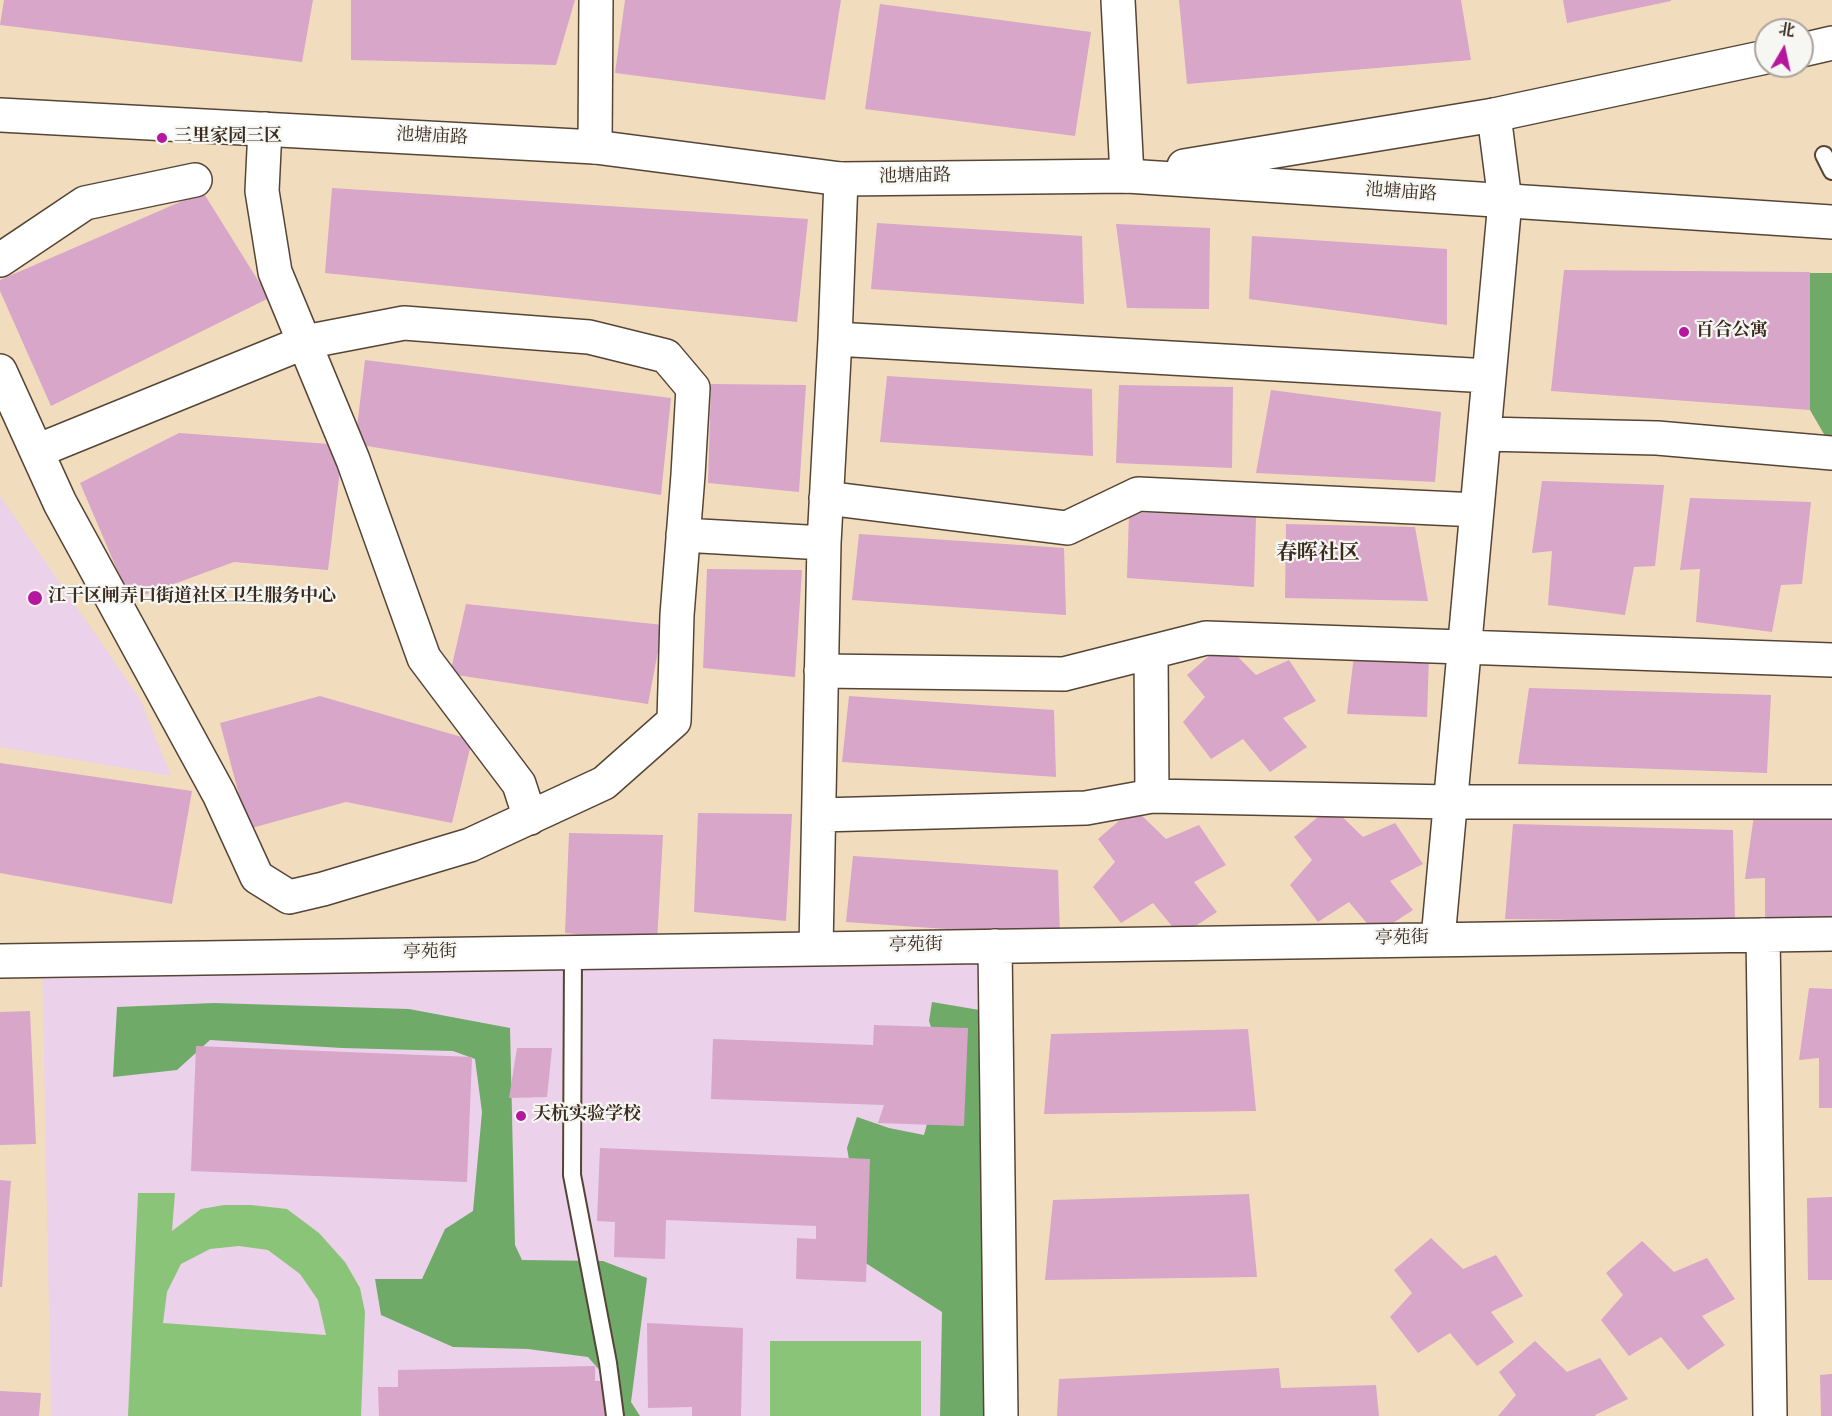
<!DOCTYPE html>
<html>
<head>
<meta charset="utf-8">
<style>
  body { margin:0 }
  #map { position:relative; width:1832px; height:1416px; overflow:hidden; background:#f1ddbe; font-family:"Sorts Mill Goudy","Noto Serif SC",serif }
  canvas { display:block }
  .north { position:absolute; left:1754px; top:18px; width:60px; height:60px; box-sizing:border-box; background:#f6f6f2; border:2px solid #aba49d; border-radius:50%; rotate:9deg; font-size:16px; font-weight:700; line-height:24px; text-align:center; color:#3b2a1e }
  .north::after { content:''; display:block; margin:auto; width:21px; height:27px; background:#b5179e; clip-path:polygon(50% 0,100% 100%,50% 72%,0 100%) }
</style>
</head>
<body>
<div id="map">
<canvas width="1832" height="1416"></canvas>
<div class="north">北</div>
</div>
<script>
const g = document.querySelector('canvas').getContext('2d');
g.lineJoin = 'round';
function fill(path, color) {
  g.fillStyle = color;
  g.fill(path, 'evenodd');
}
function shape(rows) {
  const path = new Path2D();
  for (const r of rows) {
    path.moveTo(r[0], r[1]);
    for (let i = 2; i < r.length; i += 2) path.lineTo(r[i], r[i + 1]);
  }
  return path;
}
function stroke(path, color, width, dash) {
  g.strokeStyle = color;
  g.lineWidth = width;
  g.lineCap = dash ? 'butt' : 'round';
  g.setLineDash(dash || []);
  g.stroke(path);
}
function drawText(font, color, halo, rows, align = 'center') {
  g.font = font + ' "Sorts Mill Goudy","Noto Serif SC",serif';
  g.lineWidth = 4.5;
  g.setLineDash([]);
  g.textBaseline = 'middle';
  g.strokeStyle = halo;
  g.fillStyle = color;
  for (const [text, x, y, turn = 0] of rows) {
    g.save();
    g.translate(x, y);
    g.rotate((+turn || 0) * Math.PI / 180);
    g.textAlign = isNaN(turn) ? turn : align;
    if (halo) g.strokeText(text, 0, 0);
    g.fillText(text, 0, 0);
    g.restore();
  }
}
fill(shape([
  [0,496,140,699,171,776,0,747],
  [995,946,1001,1416,51,1416,42,960]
]), '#ecd1ea');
fill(shape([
  [138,1193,175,1193,172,1231,201,1209,224,1205,251,1205,287,1209,319,1233,345,1262,360,1288,365,1312,361,1416,128,1416],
  [239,1246,268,1250,300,1274,318,1300,326,1335,163,1323,167,1292,181,1264,210,1249],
  [770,1341,921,1341,921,1416,770,1416]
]), '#8ac478');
fill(shape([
  [1810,273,1832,273,1832,448,1810,410],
  [932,1002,1009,1015,1014,1150,1011,1337,1014,1416,940,1416,942,1312,864,1262,857,1205,847,1148,857,1117,889,1128,924,1135,943,1064,929,1021],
  [214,1003,409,1009,510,1028,515,1245,522,1260,603,1261,647,1278,631,1402,640,1416,610,1416,602,1373,588,1357,528,1349,453,1347,381,1315,375,1279,422,1279,445,1229,473,1211,482,1112,475,1059,453,1051,342,1048,210,1040,177,1070,113,1077,117,1007]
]), '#6faa68');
fill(shape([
  [4,0,313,0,302,62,0,25],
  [351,0,575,0,556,65,351,60],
  [625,0,841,0,825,100,615,73],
  [1179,0,1461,0,1471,60,1187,84],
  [1563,0,1671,0,1671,1,1567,23],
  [880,4,1091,32,1075,136,865,109],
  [332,188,808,219,797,322,325,273],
  [203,192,269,298,51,406,0,291,0,280],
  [877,223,1082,236,1084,304,871,289],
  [1116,224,1210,228,1209,309,1127,308],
  [1252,236,1447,249,1447,325,1249,299],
  [1564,270,1810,272,1810,410,1551,391],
  [365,360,671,398,661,495,355,444],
  [887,376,1092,389,1093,456,880,442],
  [711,384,806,385,799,492,708,483],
  [1119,385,1233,387,1232,468,1116,463],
  [1271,390,1441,412,1435,482,1256,473],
  [179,433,343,445,328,570,234,562,130,600,80,483],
  [1542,481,1664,485,1655,566,1634,567,1625,615,1548,605,1552,551,1532,553],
  [1690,498,1811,502,1802,584,1781,585,1772,632,1696,622,1700,569,1680,570],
  [1129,512,1256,517,1254,587,1127,578],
  [1286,524,1415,527,1428,601,1285,598],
  [859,534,1064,548,1066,615,852,600],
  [707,569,802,570,795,677,703,668],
  [466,604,663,625,648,704,450,674],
  [1224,643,1256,675,1289,660,1316,701,1283,718,1307,747,1270,772,1243,739,1211,759,1183,722,1205,697,1187,675],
  [1354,655,1429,656,1427,717,1347,714],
  [1529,688,1771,695,1767,773,1518,764],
  [320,696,472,740,452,823,346,802,248,829,220,723],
  [849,696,1054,710,1056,777,842,762],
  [0,763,192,791,172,904,0,873],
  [1331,806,1363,837,1395,823,1423,864,1390,881,1413,910,1376,934,1349,902,1318,922,1290,885,1312,860,1294,837],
  [1134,808,1166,839,1199,825,1226,865,1194,882,1217,912,1180,936,1153,903,1121,923,1093,887,1115,862,1098,839],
  [1755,808,1832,810,1832,926,1765,927,1765,878,1745,879],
  [698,813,792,814,786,921,694,912],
  [1513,824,1733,830,1735,922,1505,919],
  [569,833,663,835,657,942,565,933],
  [853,856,1058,870,1060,937,846,922],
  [1809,988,1832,989,1832,1108,1819,1108,1819,1058,1799,1060],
  [30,1011,36,1144,0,1145,0,1012],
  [874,1025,968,1028,964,1126,878,1123,884,1105,711,1099,713,1039,873,1045],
  [1248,1029,1256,1111,1044,1114,1051,1034],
  [196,1046,472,1057,467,1182,191,1171],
  [517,1048,552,1048,547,1097,509,1098],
  [600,1148,870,1159,866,1282,796,1279,797,1238,816,1239,816,1226,666,1220,665,1259,614,1257,615,1222,597,1221],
  [0,1180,11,1181,2,1287,0,1287],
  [1249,1194,1257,1277,1045,1280,1053,1200],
  [1832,1197,1832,1280,1808,1280,1807,1198],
  [1431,1238,1463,1269,1496,1255,1523,1296,1491,1312,1514,1342,1477,1366,1450,1333,1418,1353,1390,1317,1412,1293,1394,1270],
  [1642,1241,1674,1272,1707,1258,1735,1299,1702,1316,1725,1345,1688,1370,1661,1337,1629,1356,1601,1320,1623,1295,1606,1273],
  [647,1323,743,1328,741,1416,692,1416,692,1407,648,1408],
  [1535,1341,1567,1372,1600,1358,1628,1399,1595,1415,1596,1416,1498,1416,1516,1395,1499,1372],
  [595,1366,595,1381,609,1381,610,1416,379,1416,378,1387,398,1387,398,1370],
  [1279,1368,1281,1388,1376,1385,1379,1416,1057,1416,1059,1379],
  [1832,1374,1832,1416,1821,1416,1820,1375],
  [0,1391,41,1393,39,1416,0,1416]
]), '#d7a6c9');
const service = shape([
  [1824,155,1832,171],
  [573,952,572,1175,608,1363,615,1416]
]);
const minor = shape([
  [1118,0,1127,176],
  [265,129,262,191,275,272,353,460,424,658,519,784,530,818],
  [595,147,596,0],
  [0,260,85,203,195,180],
  [835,339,1489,376],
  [0,371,60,503,219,794,257,877,289,897,323,889,470,845,604,783,674,721,677,615,688,475,693,388,666,356,589,337,404,323,305,342,37,451],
  [1484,434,1657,438,1832,453],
  [826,498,1067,528,1138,494,1477,510],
  [683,535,824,543],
  [1151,652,1152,796],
  [821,671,1064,674,1206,638,1832,660],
  [819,815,1086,808,1152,796,1450,802,1832,802],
  [1763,935,1770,1416],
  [1438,939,1505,201,1494,115],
  [995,946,1001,1416],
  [816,948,824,543,835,339,841,179],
  [0,961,1832,934]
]);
const tertiary = shape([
  [1802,50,1832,43],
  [0,115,595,147,841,179,1127,176,1832,222],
  [1184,166,1494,115,1766,57]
]);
stroke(service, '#564536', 20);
stroke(minor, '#564536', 36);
stroke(tertiary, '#564536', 36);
stroke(service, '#fff', 16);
stroke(minor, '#fff', 33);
stroke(tertiary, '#fff', 33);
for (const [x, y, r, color] of [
  [162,138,6,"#b5179e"],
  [1684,332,6,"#b5179e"],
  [35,598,8,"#b5179e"],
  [521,1116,6,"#b5179e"]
]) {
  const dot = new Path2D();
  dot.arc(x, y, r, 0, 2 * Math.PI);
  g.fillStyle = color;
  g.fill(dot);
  stroke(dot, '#f6f6f2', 2);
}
drawText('bold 18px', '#3b2a1e', '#f6f6f2', [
  ["三里家园三区",174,138],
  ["百合公寓",1696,332],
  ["江干区闸弄口街道社区卫生服务中心",48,598],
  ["天杭实验学校",533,1116]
], 'left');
drawText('18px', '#3b2a1e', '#f6f6f2', [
  ["池塘庙路",432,138,3],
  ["池塘庙路",915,178,-1],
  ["池塘庙路",1401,194,4],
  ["亭苑街",1402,940,-1],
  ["亭苑街",916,947,-1],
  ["亭苑街",430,954,-1]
]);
drawText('bold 21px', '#3b2a1e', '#f6f6f2', [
  ["春晖社区",1318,555]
]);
</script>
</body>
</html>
